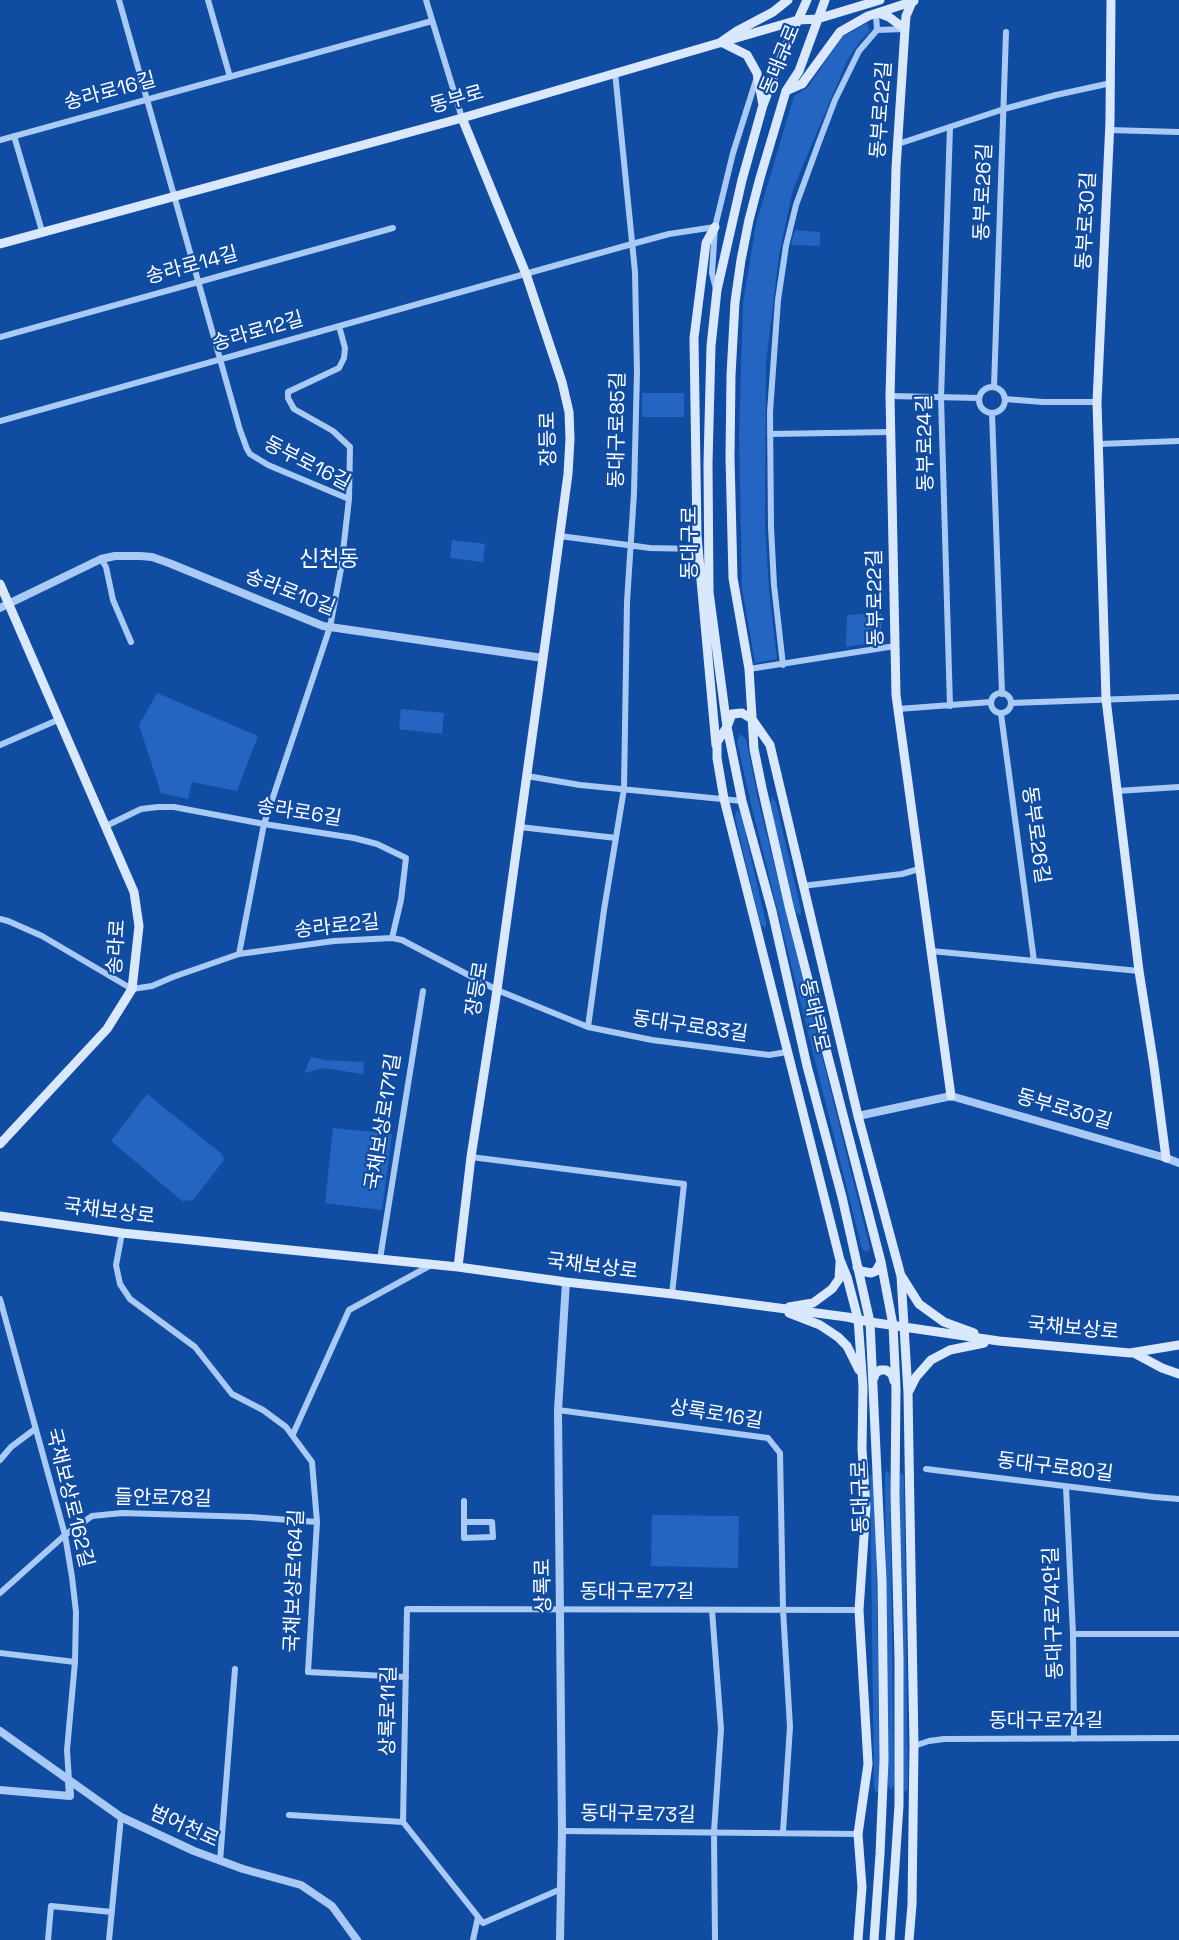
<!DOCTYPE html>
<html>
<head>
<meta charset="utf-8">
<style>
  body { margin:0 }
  canvas { display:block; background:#104ca1 }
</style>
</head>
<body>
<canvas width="1179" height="1940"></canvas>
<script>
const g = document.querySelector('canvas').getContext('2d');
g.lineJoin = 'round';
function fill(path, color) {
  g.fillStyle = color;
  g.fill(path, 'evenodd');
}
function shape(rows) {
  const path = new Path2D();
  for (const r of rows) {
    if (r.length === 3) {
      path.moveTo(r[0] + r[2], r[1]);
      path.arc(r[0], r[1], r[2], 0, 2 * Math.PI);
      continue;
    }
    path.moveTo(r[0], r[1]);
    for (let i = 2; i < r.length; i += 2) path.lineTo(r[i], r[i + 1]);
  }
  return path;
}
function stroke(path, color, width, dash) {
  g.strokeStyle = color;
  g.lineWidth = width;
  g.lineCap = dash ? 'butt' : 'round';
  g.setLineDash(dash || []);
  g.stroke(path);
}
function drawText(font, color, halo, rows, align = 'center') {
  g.font = font + ' "Space Grotesk","Noto Sans KR",sans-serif';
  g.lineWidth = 4.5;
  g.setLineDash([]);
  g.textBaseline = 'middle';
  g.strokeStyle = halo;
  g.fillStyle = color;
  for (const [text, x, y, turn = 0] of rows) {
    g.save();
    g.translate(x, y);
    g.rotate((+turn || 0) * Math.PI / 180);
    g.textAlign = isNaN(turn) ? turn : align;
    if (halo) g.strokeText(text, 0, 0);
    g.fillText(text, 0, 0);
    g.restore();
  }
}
fill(shape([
  [867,23,870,31,860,41,847,61,793,189,779,255,766,363,765,524,769,591,777,659,755,663,742,589,739,434,743,303,756,224,794,96,808,87,842,37],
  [795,230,820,232,820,246,791,245],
  [642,393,684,393,684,417,642,417],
  [452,540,485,544,483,562,450,558],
  [882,613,881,635,875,642,846,647,847,615],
  [157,693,258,736,237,791,192,782,188,799,161,793,139,725],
  [401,709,444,713,442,734,399,729],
  [740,734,746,739,759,804,870,1248,867,1252,862,1249,751,804,737,741],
  [772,797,776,802,801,910,801,916,796,912,793,903,770,805],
  [737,810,741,814,766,923,766,928,761,925,758,915,735,817],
  [311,1057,325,1060,364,1062,363,1074,323,1068,304,1073],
  [147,1094,222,1154,224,1160,193,1200,182,1201,111,1141],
  [333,1128,392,1134,382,1210,325,1203],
  [887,1471,890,1474,894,1785,891,1790,888,1785,885,1473],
  [901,1473,904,1476,908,1788,905,1792,902,1788,899,1475],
  [873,1474,875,1477,880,1789,876,1793,874,1788,870,1476],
  [652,1515,739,1516,738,1568,651,1566]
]), '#2365c0');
stroke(shape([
  [119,0,240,430,247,449,250,454,268,465,349,499],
  [208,0,230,77],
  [426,0,462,118],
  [876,14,877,30],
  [950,127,941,398,950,706],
  [1109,130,1179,132],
  [14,136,42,231],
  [0,140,432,21],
  [898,144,1004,109,1056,95,1111,83],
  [716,289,712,273,715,227,733,153,757,77],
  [0,337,393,228],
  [994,387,1006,32],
  [992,400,13],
  [890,396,979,398],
  [1005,399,1043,402,1097,402],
  [992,413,1002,694],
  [0,421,632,244,669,234,715,227],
  [770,434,890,432],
  [1099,444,1179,441],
  [560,536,650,548,698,549],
  [101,559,106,567,113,600,131,642],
  [783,665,774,585,771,527,770,412,778,300,786,246,796,205,819,142,835,100,859,51,877,30,904,29],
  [749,669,895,646],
  [1001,703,10],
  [1011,703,1179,697],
  [898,709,991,702],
  [1001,714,1034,961],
  [0,745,60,719],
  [527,776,580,785,742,801],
  [1117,791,1179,787],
  [106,826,141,809,158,807,174,807,264,824,354,838,377,844,406,858,401,900,392,938],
  [520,827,616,838],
  [802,886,902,874,919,869],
  [0,919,8,921,42,936,132,989,152,986,173,977,239,954,334,941,392,938,402,940,497,990,588,1027,652,1040,769,1055,787,1052],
  [931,951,1139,971],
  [239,954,264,824,330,627,341,569,349,499,350,447,333,431,294,409,288,398,288,392,339,368,344,358,345,348,339,326],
  [588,1027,604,910,624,789,627,602,634,493,637,372,635,272,615,72],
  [471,1157,684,1184,672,1294],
  [122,1233,116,1265,120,1284,130,1299,195,1347,232,1394,263,1410,286,1427,312,1462,317,1522,308,1672,406,1677],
  [380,1259,423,991],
  [0,1299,65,1535,72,1577,76,1612,75,1662,67,1750,69,1781],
  [558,1410,768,1438,780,1453,783,1609,790,1727,783,1832],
  [293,1434,349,1310,431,1265],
  [0,1460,11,1447,35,1429],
  [926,1469,1154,1497,1179,1499],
  [1066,1487,1073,1634,1074,1739],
  [464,1522,492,1522,493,1537,464,1538,464,1501],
  [0,1593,65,1535,92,1516,122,1513,250,1517,317,1522],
  [712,1610,721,1729,714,1832,715,1940],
  [1073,1634,1179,1634],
  [0,1653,75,1662],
  [914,1746,929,1741,944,1739,1179,1738],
  [289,1815,403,1822],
  [562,1831,858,1834],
  [220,1861,235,1669],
  [561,1889,483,1923,403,1822,407,1609,859,1610],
  [48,1940,51,1906,112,1912],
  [109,1940,121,1817],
  [473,1940,478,1917]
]), '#a9caf5', 6);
stroke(shape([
  [0,608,101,559,115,556,140,556,152,557,169,563,323,626,543,658],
  [858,1116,951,1096,1166,1158,1179,1163],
  [0,1731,121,1817,194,1851,243,1869,301,1885,332,1906,357,1940],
  [0,1790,70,1796,69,1781],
  [560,1940,562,1831,558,1410,566,1282]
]), '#a9caf5', 8);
stroke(shape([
  [807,0,784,51,763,105,742,180,717,290,711,346,708,463,709,592,727,727,742,801,772,911,807,1066,842,1197,870,1322,882,1581,884,1760,880,1854,874,1940],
  [825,0,799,71,786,91,760,178,749,220,741,260,735,302,731,375,730,457,733,578,749,669,754,749,762,788,789,906,881,1262,893,1325,896,1389,895,1495,899,1658,899,1805,890,1940],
  [1111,0,1110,121,1097,402,1106,699,1139,971,1154,1066,1166,1158],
  [912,2,906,16,905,29,896,168,890,396,896,695,951,1096],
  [879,13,889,17,905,29],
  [786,91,802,84,840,32,868,16,914,1],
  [763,105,757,73,747,55,721,42,737,31,773,12,788,0],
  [715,227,706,243,694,338,697,536,716,745],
  [0,244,462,118,798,20,817,19,880,0],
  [0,584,134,892,139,926,132,989,107,1029,0,1144],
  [0,1216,122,1233,458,1267,566,1282,672,1294,847,1317,870,1322,999,1341,1130,1353,1179,1345],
  [458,1267,471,1157,497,990,549,615,568,474,570,439,569,412,562,382,526,274,462,118],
  [857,1267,861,1271,871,1273,876,1271,881,1262],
  [902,1277,919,1304,944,1322,974,1333],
  [789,1307,813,1303,832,1289,839,1279,840,1263],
  [789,1313,820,1325,838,1337,847,1346,859,1370],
  [1134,1353,1162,1368,1179,1374],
  [874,1378,875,1374,880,1370,886,1370,892,1374,894,1381],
  [909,1391,916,1377,931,1360,950,1350,984,1343],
  [858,1940,862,1887,858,1834,868,1764,859,1610,866,1507,862,1449,863,1387,858,1319,847,1277,840,1260,724,799,717,758,717,742,727,727,732,714,742,713,752,719,770,745,858,1116,901,1276,908,1393,914,1746,912,1905,909,1940]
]), '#dae8fe', 9);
drawText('20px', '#fff', '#104ca1', [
  ["동대구로",781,60,-68],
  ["송라로16길",110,92,-15],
  ["동부로",457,100,-16],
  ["동부로22길",882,110,-86],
  ["동부로26길",984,192,-88],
  ["동부로30길",1087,221,-87],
  ["송라로14길",192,266,-15],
  ["송라로12길",258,332,-16],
  ["동대구로85길",618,430,-89],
  ["장등로",549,439,-91],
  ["동부로24길",926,443,-91],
  ["동부로16길",307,464,27],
  ["동대구로",691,543,-90],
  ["송라로10길",290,593,21],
  ["동부로22길",876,598,-91],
  ["송라로6길",299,813,9],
  ["동부로26길",1035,835,82],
  ["송라로2길",337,927,-6],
  ["송라로",117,947,-86],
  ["장등로",478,989,-81],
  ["동대구로",814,1016,77],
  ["동대구로83길",690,1027,8],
  ["동부로30길",1064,1110,16],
  ["국채보상로171길",384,1122,-81],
  ["국채보상로",109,1212,7],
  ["국채보상로",592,1267,7],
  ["국채보상로",1073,1329,5],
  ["상록로16길",716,1415,9],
  ["동대구로80길",1055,1468,7],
  ["동대구로",861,1497,-92],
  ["국채보상로162길",69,1498,76],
  ["들안로78길",163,1499,1],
  ["국채보상로164길",295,1581,-88],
  ["상록로",544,1586,-91],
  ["동대구로77길",637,1593],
  ["동대구로74안길",1054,1613,-92],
  ["상록로11길",389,1711,-89],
  ["동대구로74길",1046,1722],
  ["동대구로73길",638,1815,1],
  ["범어천로",184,1827,24]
]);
drawText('22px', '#fff', '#104ca1', [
  ["신천동",329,560]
]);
</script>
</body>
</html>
